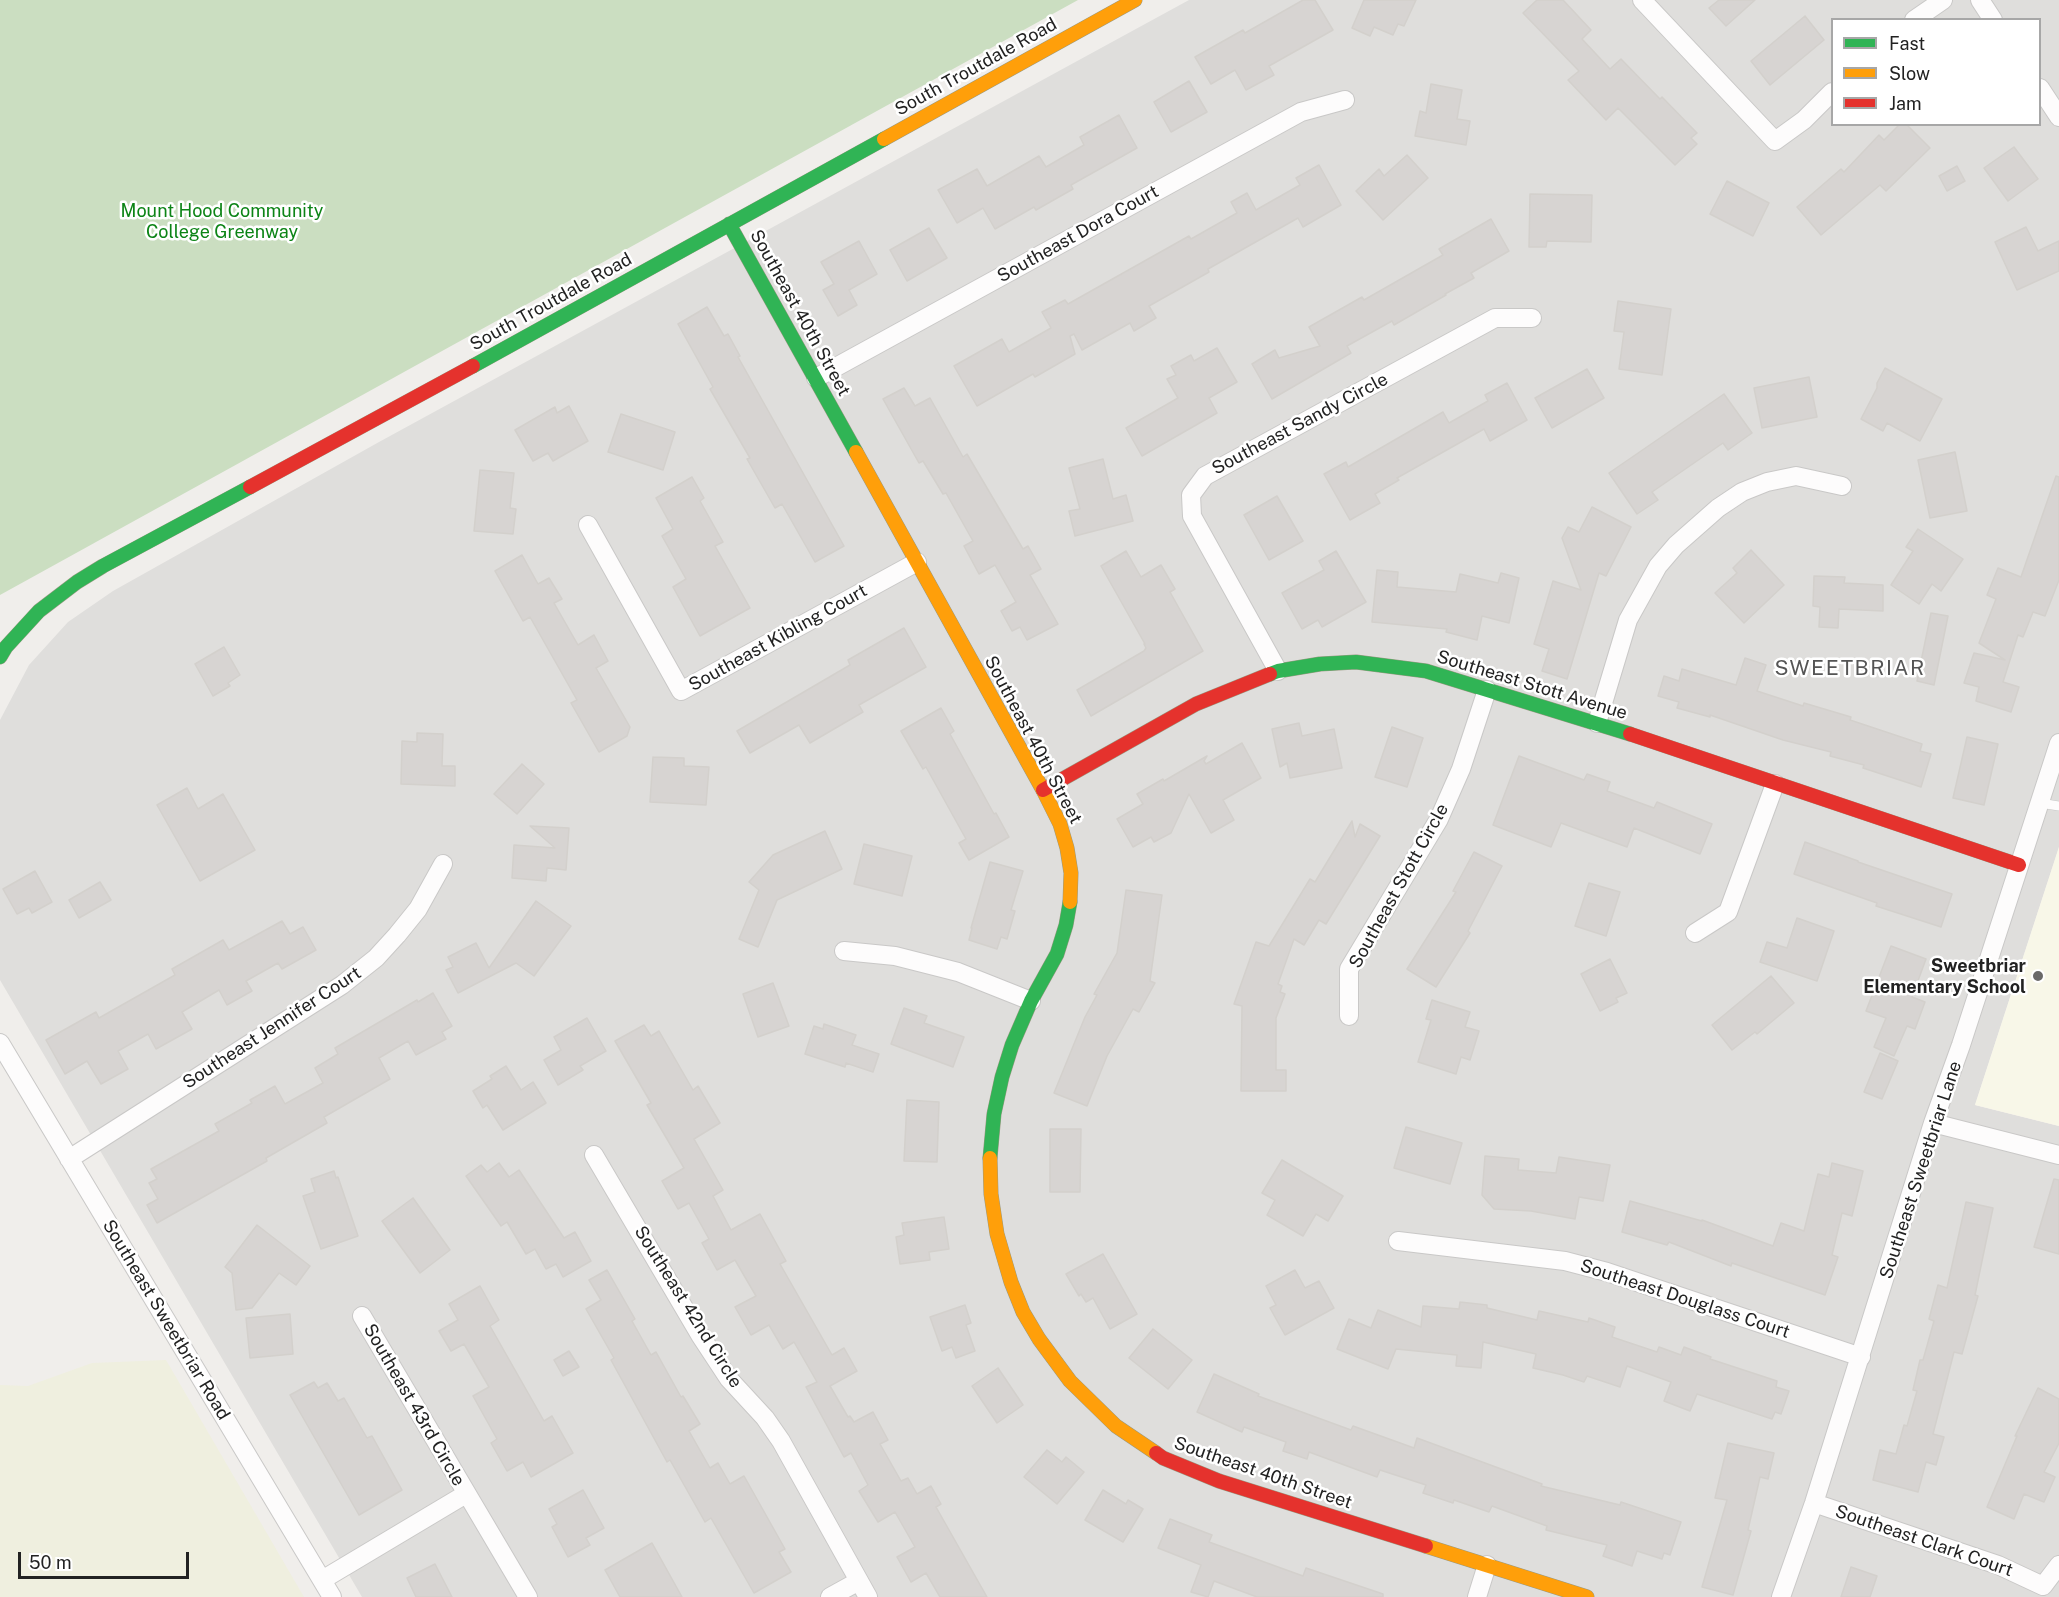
<!DOCTYPE html>
<html>
<head>
<meta charset="utf-8">
<style>
  body { margin:0 }
  #map { position:relative; width:2059px; height:1597px; overflow:hidden; background:#f0eeeb; font-family:"Public Sans",sans-serif }
  canvas { display:block }
  .legend { position:absolute; left:1831px; top:18px; width:210px; height:108px; box-sizing:border-box; background:#fff; border:2px solid #a7a7a7; margin:0; padding:8px 10px; list-style:none; font-size:18px; color:#222 }
  .legend li { display:flex; align-items:center; gap:12px; height:30px }
  .legend b { width:30px; border:2px solid #a7a7a7 }
  .scale { position:absolute; left:18px; top:1552px; width:171px; height:27px; box-sizing:border-box; border:3px solid #222; border-top:0; padding-left:8px; font-size:18px; line-height:21px; white-space:nowrap; color:#222; -webkit-text-stroke:4px #fff; paint-order:stroke }
</style>
</head>
<body>
<div id="map">
<canvas width="2059" height="1597"></canvas>
<ul class="legend">
<li><b style="height:8px;background:#30b455"></b>Fast</li>
<li><b style="height:8px;background:#ff9f0a"></b>Slow</li>
<li><b style="height:8px;background:#e5322d"></b>Jam</li>
</ul>
<div class="scale">50 m</div>
</div>
<script>
const g = document.querySelector('canvas').getContext('2d');
g.lineJoin = 'round';
function fill(path, color) {
  g.fillStyle = color;
  g.fill(path, 'evenodd');
}
function shape(rows) {
  const path = new Path2D();
  for (const r of rows) {
    path.moveTo(r[0], r[1]);
    for (let i = 2; i < r.length; i += 2) path.lineTo(r[i], r[i + 1]);
  }
  return path;
}
function stroke(path, color, width, dash) {
  g.strokeStyle = color;
  g.lineWidth = width;
  g.lineCap = dash ? 'butt' : 'round';
  g.setLineDash(dash || []);
  g.stroke(path);
}
function drawText(font, color, halo, rows, align = 'center') {
  g.font = font + ' "Public Sans",sans-serif';
  g.lineWidth = 5;
  g.setLineDash([]);
  g.textBaseline = 'middle';
  g.strokeStyle = halo;
  g.fillStyle = color;
  for (const [text, x, y, turn = 0] of rows) {
    g.save();
    g.translate(x, y);
    g.rotate((+turn || 0) * Math.PI / 180);
    g.textAlign = isNaN(turn) ? turn : align;
    if (halo) g.strokeText(text, 0, 0);
    g.fillText(text, 0, 0);
    g.restore();
  }
}
fill(shape([
  [1189,0,2059,0,2059,847,1975,1105,2059,1126,2059,1597,362,1597,0,980,0,720,29,665,68,622,113,591,379,442],
  [1832,20,2040,20,2040,124,1832,124]
]), '#dfdedc');
fill(shape([
  [2059,847,2059,1126,1975,1105]
]), '#f8f7e8');
fill(shape([
  [166,1360,304,1597,0,1597,0,1385,28,1386,92,1363]
]), '#efefdf');
fill(shape([
  [0,0,1078,0,0,595]
]), '#cbdec1');
const building = shape([
  [1303,0,1315,0,1333,30,1269,66,1274,75,1246,90,1235,70,1211,84,1195,57,1243,30,1245,33,1303,0],
  [1364,0,1416,0,1404,26,1398,24,1393,35,1374,27,1370,36,1352,28,1364,0],
  [1537,0,1563,0,1591,30,1582,39,1610,69,1621,59,1660,99,1662,97,1697,133,1691,138,1697,144,1675,165,1618,108,1606,120,1568,80,1579,71,1523,13,1537,0],
  [1719,0,1755,0,1726,26,1709,8,1719,0],
  [1805,16,1824,40,1770,85,1751,61,1805,16],
  [1189,81,1207,112,1171,132,1154,102,1189,81],
  [1431,84,1462,90,1457,119,1470,121,1466,145,1415,136,1420,111,1426,113,1431,84],
  [1119,115,1137,148,1071,185,1073,189,1036,210,1034,207,995,229,983,208,957,223,938,190,977,169,987,186,1039,156,1046,167,1084,145,1080,137,1119,115],
  [1900,124,1906,124,1930,148,1886,191,1880,185,1821,235,1797,207,1841,169,1844,172,1879,135,1884,140,1900,124],
  [2014,147,2038,179,2008,201,1984,168,2014,147],
  [1407,155,1428,178,1383,220,1356,191,1379,169,1384,176,1407,155],
  [1319,165,1341,205,1303,227,1298,218,1208,269,1209,272,1149,306,1156,318,1134,331,1130,323,1082,350,1074,334,1070,336,1075,354,1035,377,1033,374,977,406,954,366,1002,339,1009,352,1051,328,1042,312,1065,300,1068,304,1189,236,1191,239,1237,213,1231,202,1247,193,1256,210,1300,185,1296,178,1319,165],
  [1957,166,1965,181,1947,191,1939,176,1957,166],
  [1727,181,1769,203,1753,236,1710,214,1727,181],
  [1530,194,1592,195,1591,242,1547,241,1546,247,1529,247,1530,194],
  [1491,219,1509,251,1471,273,1474,278,1445,294,1446,295,1394,325,1392,321,1347,346,1351,353,1272,399,1252,364,1275,350,1279,358,1320,346,1309,327,1362,297,1364,300,1443,255,1439,249,1491,219],
  [2026,227,2038,251,2059,241,2059,271,2017,290,1995,242,2026,227],
  [929,228,947,258,907,281,890,250,929,228],
  [859,241,877,274,849,290,857,305,838,316,823,290,834,284,821,262,859,241],
  [1618,301,1671,309,1662,375,1619,369,1624,332,1614,331,1618,301],
  [707,307,724,336,728,334,740,356,738,357,844,546,815,562,782,504,775,508,747,459,750,458,710,389,713,387,678,324,707,307],
  [1217,348,1237,382,1209,398,1217,413,1142,456,1126,428,1178,398,1167,379,1176,375,1171,366,1191,355,1194,361,1217,348],
  [1885,368,1942,399,1920,441,1887,423,1883,431,1861,419,1877,388,1877,383,1885,368],
  [1587,369,1604,398,1552,428,1535,398,1587,369],
  [1809,377,1817,417,1762,428,1754,388,1809,377],
  [1507,383,1527,420,1490,441,1484,429,1397,478,1399,480,1375,494,1380,503,1350,520,1324,474,1346,462,1348,467,1443,412,1449,423,1488,401,1485,395,1507,383],
  [904,388,915,406,930,398,963,457,967,454,1023,549,1028,546,1041,569,1030,575,1058,624,1027,640,1020,627,1012,631,1001,611,1016,602,995,565,979,574,964,546,973,541,946,493,943,494,923,461,919,463,883,399,904,388],
  [1724,394,1752,433,1728,450,1723,443,1652,492,1658,500,1637,514,1609,473,1724,394],
  [569,406,588,441,553,461,548,453,533,461,515,430,555,407,557,413,569,406],
  [621,414,675,432,663,470,608,452,621,414],
  [1955,452,1967,511,1930,518,1918,460,1955,452],
  [1103,459,1113,499,1126,495,1133,521,1075,536,1069,511,1080,509,1069,468,1103,459],
  [480,470,514,473,510,508,516,509,513,534,474,531,480,470],
  [2056,476,2059,477,2059,580,2045,616,2033,612,2023,637,2018,635,2003,682,2019,687,2011,712,1976,701,1979,687,1964,683,1974,653,2005,660,1979,643,1996,599,1987,595,1998,568,2021,577,2056,476],
  [692,477,704,498,700,501,723,542,715,546,750,608,700,636,673,587,686,579,662,536,673,529,656,498,692,477],
  [1277,496,1303,541,1269,560,1244,515,1277,496],
  [1592,507,1631,527,1606,576,1599,573,1567,679,1542,671,1549,649,1534,644,1553,581,1581,590,1562,538,1568,527,1579,532,1592,507],
  [1918,529,1963,559,1941,591,1932,584,1919,604,1891,585,1913,551,1906,547,1918,529],
  [1751,550,1784,585,1744,623,1715,593,1737,573,1733,568,1751,550],
  [1126,551,1141,577,1161,565,1175,589,1170,592,1203,651,1091,716,1077,690,1144,651,1146,648,1144,644,1145,644,1101,566,1126,551],
  [1336,551,1366,602,1322,627,1318,620,1302,629,1282,593,1324,570,1319,561,1336,551],
  [522,555,538,584,549,578,562,599,554,603,578,645,594,635,608,661,596,668,630,727,627,736,599,752,571,703,577,700,530,617,523,621,495,571,522,555],
  [1377,570,1398,572,1397,587,1456,592,1460,574,1498,583,1501,573,1519,578,1509,623,1482,616,1477,640,1446,632,1447,629,1372,622,1377,570],
  [1814,576,1845,577,1844,583,1883,585,1883,611,1839,609,1838,628,1819,627,1820,607,1813,606,1814,576],
  [1931,613,1948,616,1934,685,1917,681,1931,613],
  [904,628,926,667,859,705,863,712,810,743,799,725,750,753,737,731,850,665,848,660,904,628],
  [224,647,240,675,228,683,230,686,213,696,195,664,224,647],
  [1745,658,1766,665,1757,691,1803,706,1804,703,1851,717,1850,720,1922,744,1920,751,1931,754,1921,787,1863,768,1864,765,1830,756,1831,752,1783,740,1710,715,1710,717,1677,708,1679,702,1658,696,1664,676,1679,681,1682,669,1736,685,1745,658],
  [941,708,954,731,950,734,994,814,996,813,1009,837,969,860,959,843,966,839,926,767,923,769,901,731,941,708],
  [1299,723,1302,736,1334,729,1342,768,1290,778,1287,763,1280,767,1272,729,1299,723],
  [1392,727,1423,738,1407,787,1375,777,1392,727],
  [417,733,443,734,442,766,455,766,455,786,401,784,402,741,417,742,417,733],
  [1967,737,1998,744,1984,805,1953,798,1967,737],
  [1242,743,1261,778,1223,800,1234,820,1211,833,1189,794,1171,833,1154,842,1151,837,1133,847,1117,819,1143,804,1137,794,1163,779,1164,781,1207,756,1204,761,1206,764,1242,743],
  [1519,756,1584,780,1587,774,1610,782,1607,791,1654,808,1657,802,1712,824,1700,854,1634,828,1627,847,1561,823,1551,847,1493,825,1519,756],
  [653,757,684,758,684,766,709,767,706,805,650,802,653,757],
  [522,764,544,784,517,814,494,794,522,764],
  [187,788,198,809,223,794,255,850,200,881,157,805,187,788],
  [1352,821,1355,837,1360,824,1380,836,1326,924,1319,920,1304,945,1294,939,1278,984,1282,986,1280,992,1285,994,1276,1018,1276,1070,1286,1070,1286,1091,1241,1091,1242,1006,1234,1004,1256,942,1269,946,1310,879,1315,882,1352,821],
  [530,826,569,828,566,870,547,868,546,881,512,878,514,845,555,848,530,826],
  [825,831,842,869,777,900,758,947,739,939,759,890,749,882,773,855,825,831],
  [1805,842,1858,861,1858,862,1952,894,1941,927,1876,906,1877,903,1794,874,1805,842],
  [864,844,912,856,902,896,854,884,864,844],
  [1474,852,1502,866,1468,931,1470,933,1436,987,1407,969,1456,892,1453,891,1474,852],
  [990,862,1023,871,1011,910,1015,911,1007,939,1001,937,997,949,969,940,972,928,971,928,990,862],
  [35,871,52,902,32,913,29,908,17,914,3,889,35,871],
  [100,882,111,900,79,918,69,900,100,882],
  [1589,883,1620,892,1606,936,1575,926,1589,883],
  [1126,890,1162,895,1150,981,1155,983,1139,1012,1133,1009,1107,1056,1087,1106,1054,1093,1085,1017,1097,995,1094,994,1117,953,1126,890],
  [536,901,571,926,534,976,516,963,458,993,446,970,453,967,448,957,476,943,489,968,536,901],
  [1797,918,1834,931,1817,981,1760,962,1767,942,1787,948,1797,918],
  [282,921,290,934,303,927,316,950,282,969,278,963,246,981,252,991,227,1005,219,990,182,1012,192,1029,156,1049,148,1034,118,1051,128,1069,101,1084,87,1061,65,1074,46,1040,96,1012,99,1018,175,975,172,969,223,940,229,950,282,921],
  [1891,946,1926,959,1912,997,1925,1002,1915,1029,1907,1026,1894,1056,1874,1047,1886,1018,1866,1011,1891,946],
  [1610,959,1627,993,1616,998,1618,1002,1600,1011,1581,974,1610,959],
  [1771,976,1794,1003,1757,1034,1755,1032,1732,1050,1712,1025,1771,976],
  [773,983,789,1026,758,1037,743,994,773,983],
  [433,993,452,1026,442,1032,446,1039,416,1055,408,1041,379,1058,390,1079,324,1117,327,1123,266,1158,267,1161,157,1223,147,1205,158,1199,149,1183,157,1179,151,1169,219,1131,215,1124,252,1103,250,1100,275,1086,285,1104,323,1083,315,1068,338,1054,335,1048,417,1000,418,1002,433,993],
  [1432,1000,1470,1012,1465,1027,1479,1031,1470,1060,1461,1057,1456,1074,1418,1062,1431,1020,1426,1019,1432,1000],
  [904,1008,927,1016,924,1023,964,1037,953,1067,891,1044,904,1008],
  [587,1018,606,1051,580,1066,583,1070,558,1085,544,1060,561,1050,554,1037,587,1018],
  [824,1024,856,1035,852,1045,879,1054,873,1072,846,1063,845,1067,805,1054,814,1026,823,1029,824,1024],
  [644,1025,651,1036,659,1031,693,1090,698,1086,720,1123,694,1139,723,1190,713,1196,731,1230,760,1214,786,1261,780,1264,832,1355,844,1348,857,1371,830,1386,848,1417,850,1416,854,1422,873,1412,888,1440,880,1444,901,1481,908,1478,917,1494,931,1486,941,1504,936,1507,987,1597,940,1597,926,1573,911,1582,897,1557,915,1547,895,1512,878,1522,859,1491,868,1485,851,1453,844,1457,806,1387,817,1382,794,1342,783,1349,769,1325,751,1335,735,1307,756,1296,735,1260,717,1270,702,1243,709,1239,689,1203,678,1209,662,1181,684,1168,647,1105,651,1103,615,1041,644,1025],
  [1880,1053,1898,1061,1882,1099,1864,1092,1880,1053],
  [506,1066,521,1090,533,1082,546,1103,503,1130,487,1105,483,1108,473,1091,492,1079,490,1076,506,1066],
  [907,1100,939,1102,937,1162,904,1161,907,1100],
  [1406,1127,1462,1143,1450,1184,1394,1168,1406,1127],
  [1050,1129,1081,1129,1080,1192,1050,1192,1050,1129],
  [1485,1156,1519,1159,1518,1170,1556,1173,1559,1157,1610,1165,1603,1201,1579,1197,1575,1219,1531,1211,1494,1209,1482,1195,1485,1156],
  [1282,1160,1343,1196,1328,1221,1316,1214,1303,1236,1267,1215,1275,1200,1262,1193,1282,1160],
  [499,1163,509,1177,519,1170,564,1238,575,1232,591,1261,563,1277,556,1264,546,1269,535,1249,526,1254,507,1222,501,1226,466,1176,481,1165,487,1172,499,1163],
  [1832,1163,1863,1171,1852,1216,1842,1213,1832,1255,1838,1257,1825,1295,1732,1263,1731,1266,1669,1242,1667,1245,1622,1232,1630,1201,1702,1221,1702,1220,1773,1246,1781,1223,1804,1231,1818,1174,1829,1177,1832,1163],
  [334,1171,336,1178,338,1177,358,1236,321,1249,303,1196,315,1192,311,1179,334,1171],
  [2054,1179,2059,1180,2059,1254,2034,1247,2054,1179],
  [413,1198,450,1250,420,1273,382,1221,413,1198],
  [1966,1202,1993,1208,1975,1295,1978,1296,1962,1354,1954,1352,1933,1434,1944,1437,1936,1465,1926,1462,1918,1492,1873,1480,1880,1450,1896,1454,1904,1425,1907,1426,1917,1391,1913,1390,1920,1360,1923,1360,1934,1321,1929,1319,1938,1285,1947,1288,1966,1202],
  [944,1217,949,1249,929,1252,930,1260,900,1264,896,1237,904,1235,902,1223,944,1217],
  [257,1225,310,1266,296,1285,279,1273,252,1308,236,1310,232,1273,225,1267,257,1225],
  [1103,1254,1137,1314,1110,1329,1093,1298,1086,1302,1081,1294,1079,1296,1066,1274,1103,1254],
  [607,1270,635,1319,632,1321,651,1355,656,1352,681,1397,683,1396,700,1424,689,1431,710,1468,718,1463,730,1484,744,1476,785,1549,779,1552,791,1572,754,1593,711,1518,705,1522,670,1460,667,1462,611,1360,614,1358,586,1309,601,1300,589,1280,607,1270],
  [1295,1270,1305,1288,1319,1281,1334,1308,1285,1335,1270,1308,1276,1305,1266,1286,1295,1270],
  [480,1286,499,1320,490,1326,544,1421,552,1416,573,1453,531,1477,523,1462,507,1471,491,1443,497,1439,473,1396,489,1387,464,1344,451,1351,439,1331,458,1320,449,1304,480,1286],
  [1460,1302,1487,1305,1487,1308,1537,1320,1539,1311,1588,1322,1589,1318,1615,1327,1612,1337,1657,1352,1659,1347,1681,1355,1684,1347,1711,1357,1710,1359,1777,1381,1776,1387,1789,1391,1781,1414,1775,1412,1772,1419,1697,1394,1690,1411,1664,1401,1671,1382,1627,1366,1620,1387,1587,1376,1584,1382,1563,1375,1533,1368,1536,1354,1483,1342,1481,1368,1456,1366,1457,1355,1396,1349,1388,1369,1337,1349,1349,1319,1371,1328,1378,1310,1421,1327,1423,1306,1459,1309,1460,1302],
  [965,1305,971,1323,966,1325,975,1351,956,1358,952,1347,942,1351,930,1317,965,1305],
  [290,1314,293,1354,250,1358,246,1318,290,1314],
  [1153,1329,1192,1360,1168,1389,1129,1358,1153,1329],
  [569,1351,579,1367,563,1376,554,1360,569,1351],
  [998,1368,1023,1405,997,1423,972,1386,998,1368],
  [1214,1374,1259,1394,1258,1396,1351,1430,1353,1426,1414,1448,1417,1438,1542,1484,1541,1486,1620,1505,1621,1502,1681,1522,1670,1555,1664,1553,1662,1559,1637,1551,1632,1566,1603,1556,1607,1545,1546,1530,1547,1526,1492,1506,1489,1512,1454,1500,1453,1503,1423,1493,1426,1485,1380,1470,1377,1477,1309,1452,1307,1459,1283,1451,1286,1442,1244,1427,1242,1432,1197,1412,1214,1374],
  [314,1382,318,1388,327,1383,338,1401,344,1398,367,1438,372,1436,402,1490,359,1515,290,1395,314,1382],
  [2038,1388,2059,1399,2059,1443,2044,1472,2055,1477,2044,1502,2024,1494,2014,1519,1987,1507,2017,1436,2015,1436,2038,1388],
  [1728,1443,1774,1453,1768,1479,1760,1477,1748,1530,1751,1531,1733,1595,1702,1587,1727,1500,1715,1498,1728,1443],
  [1047,1450,1062,1462,1066,1457,1084,1472,1057,1504,1024,1477,1047,1450],
  [583,1490,604,1528,586,1538,590,1545,568,1557,552,1527,557,1524,549,1509,583,1490],
  [1103,1490,1126,1504,1128,1500,1143,1509,1123,1542,1085,1520,1103,1490],
  [1170,1519,1212,1535,1209,1542,1303,1576,1306,1568,1383,1594,1383,1597,1257,1597,1214,1581,1208,1597,1191,1592,1201,1565,1158,1548,1170,1519],
  [652,1543,682,1597,620,1597,605,1570,652,1543],
  [435,1564,452,1597,416,1597,407,1578,435,1564],
  [1851,1567,1877,1576,1870,1597,1841,1597,1851,1567]
]);
fill(building, '#d7d4d2');
stroke(building, '#d3d0cc', 1.5);
const lane = shape([
  [2040,803,2059,806]
]);
const street = shape([
  [1642,0,1775,141,1804,120,1832,92],
  [1980,0,1993,20],
  [1914,20,1943,0],
  [2040,88,2059,117],
  [816,378,1301,112,1345,100],
  [588,525,681,691,917,562],
  [1278,671,1192,516,1191,495,1205,476,1495,318,1532,318],
  [1597,723,1628,620,1658,566,1676,545,1718,508,1742,492,1767,482,1796,476,1842,486],
  [1695,933,1728,912,1775,784],
  [844,951,895,956,958,972,1031,1001],
  [1349,1016,1349,969,1439,819,1461,769,1487,690],
  [0,1043,332,1597],
  [1933,1123,2059,1155],
  [594,1155,700,1335,729,1379,765,1418,781,1441,868,1597],
  [69,1159,342,985,376,958,397,935,418,909,443,864],
  [1398,1241,1565,1261,1607,1272,1861,1357],
  [362,1316,528,1597],
  [1814,1503,1998,1565,2043,1586,2059,1565],
  [322,1580,466,1494],
  [830,1597,859,1581],
  [1477,1597,1487,1565],
  [1781,1597,1814,1503,1933,1123,1961,1045,2059,743]
]);
const fast = shape([
  [729,224,856,452],
  [473,366,884,139],
  [0,657,6,647,39,611,77,582,103,566,250,487],
  [1270,674,1278,671,1320,664,1356,662,1426,671,1630,734],
  [990,1158,994,1114,1002,1077,1012,1045,1031,1001,1057,954,1066,925,1070,902]
]);
const slow = shape([
  [884,139,1135,0],
  [856,452,1043,790,1060,824,1067,848,1071,873,1070,902],
  [990,1158,991,1194,997,1234,1011,1282,1023,1312,1039,1339,1070,1381,1116,1426,1156,1453],
  [1426,1546,1587,1597]
]);
const jam = shape([
  [250,487,473,366],
  [1630,734,2019,865],
  [1043,790,1196,704,1270,674],
  [1156,1453,1163,1458,1219,1481,1426,1546]
]);
stroke(lane, '#c9c8c7', 10);
stroke(street, '#c9c8c7', 20);
stroke(fast, '#999a82', 15);
stroke(slow, '#999a82', 15);
stroke(jam, '#999a82', 15);
stroke(lane, '#fdfcfc', 9);
stroke(street, '#fdfcfc', 18);
stroke(fast, '#30b455', 14);
stroke(slow, '#ff9f0a', 14);
stroke(jam, '#e5322d', 14);
for (const [x, y, r, color] of [
  [2038,976,6,"#6a6968"]
]) {
  const dot = new Path2D();
  dot.arc(x, y, r, 0, 2 * Math.PI);
  g.fillStyle = color;
  g.fill(dot);
  stroke(dot, '#fff', 2);
}
drawText('18px', '#222', '#fff', [
  ["South Troutdale Road",976,67,-29],
  ["Southeast Dora Court",1078,234,-29],
  ["South Troutdale Road",551,302,-29],
  ["Southeast 40th Street",800,313,61],
  ["Southeast Sandy Circle",1300,424,-28],
  ["Southeast Kibling Court",778,638,-29],
  ["Southeast Stott Avenue",1532,685,17],
  ["Southeast 40th Street",1033,740,62],
  ["Southeast Stott Circle",1399,886,-61],
  ["Southeast Jennifer Court",272,1028,-33],
  ["Southeast Sweetbriar Lane",1921,1170,-72],
  ["Southeast Douglass Court",1685,1299,18],
  ["Southeast 42nd Circle",688,1307,58],
  ["Southeast Sweetbriar Road",166,1320,59],
  ["Southeast 43rd Circle",414,1405,60],
  ["Southeast 40th Street",1263,1473,19],
  ["Southeast Clark Court",1924,1541,19]
]);
drawText('18px', '#0c8416', '#fff', [
  ["Mount Hood Community",222,211],
  ["College Greenway",222,232]
]);
drawText('bold 18px', '#222', '#fff', [
  ["Sweetbriar",2026,966],
  ["Elementary School",2026,987]
], 'right');
g.letterSpacing = '1.5px';
drawText('21px', '#555', '#fff', [
  ["SWEETBRIAR",1850,669]
]);
g.letterSpacing = '0px';
</script>
</body>
</html>
